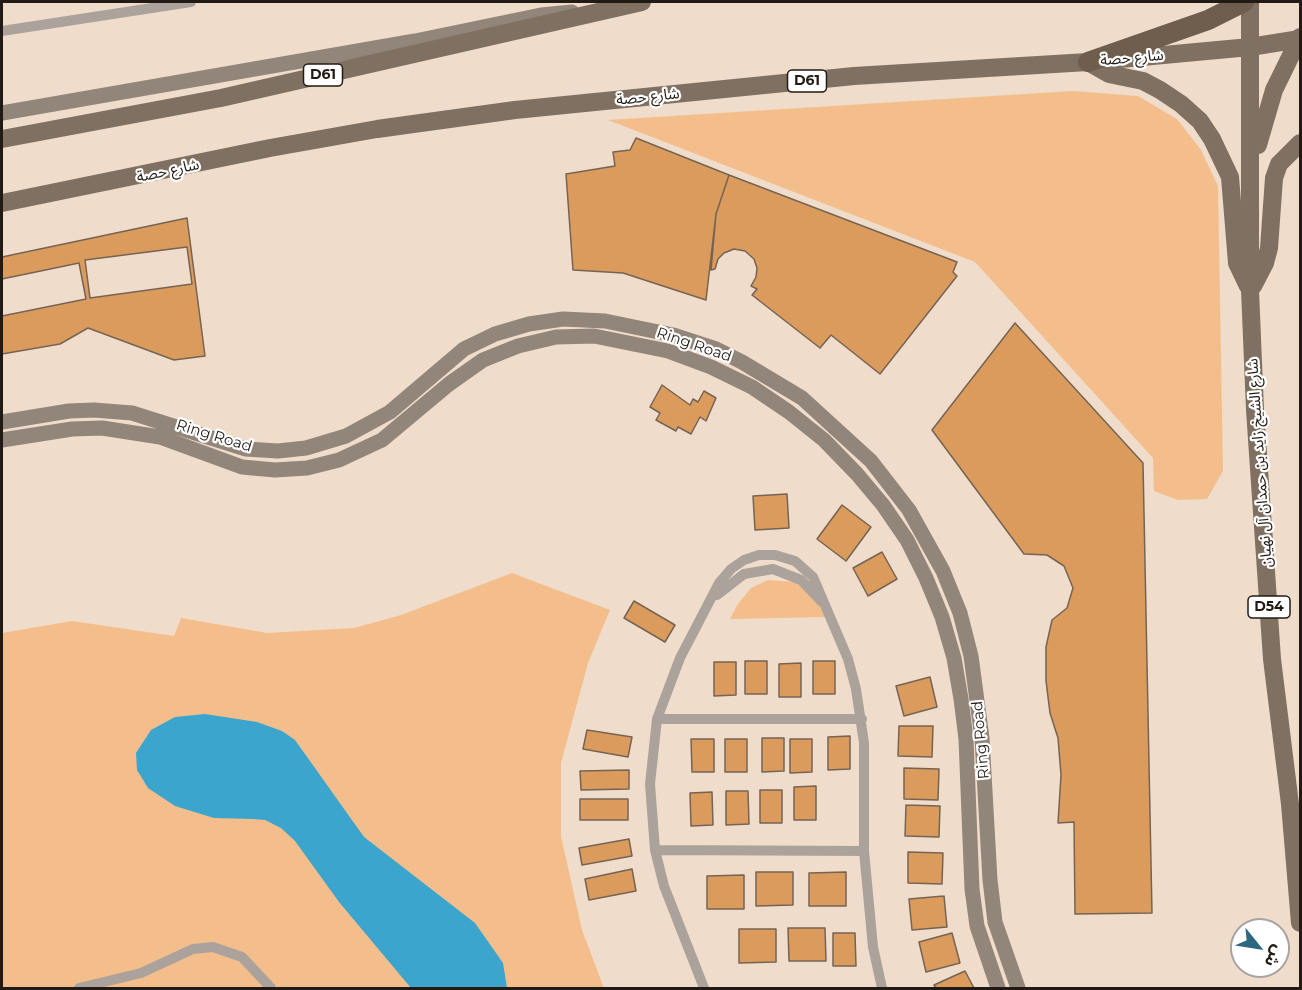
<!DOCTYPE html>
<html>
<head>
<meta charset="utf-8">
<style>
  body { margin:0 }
  #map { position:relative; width:1302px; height:990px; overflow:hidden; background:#f0dcca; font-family:Montserrat,"Noto Sans Arabic",sans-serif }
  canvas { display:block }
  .frame { position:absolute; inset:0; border:3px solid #221b15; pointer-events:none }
  .north { position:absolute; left:1230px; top:918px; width:60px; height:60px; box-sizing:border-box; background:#fff; border:2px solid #a7a4a1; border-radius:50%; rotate:120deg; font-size:16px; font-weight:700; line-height:24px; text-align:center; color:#221b15 }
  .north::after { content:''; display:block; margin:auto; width:21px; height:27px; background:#2c687f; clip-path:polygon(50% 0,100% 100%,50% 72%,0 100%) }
</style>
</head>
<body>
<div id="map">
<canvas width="1302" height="990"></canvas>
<div class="frame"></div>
<div class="north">ش</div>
</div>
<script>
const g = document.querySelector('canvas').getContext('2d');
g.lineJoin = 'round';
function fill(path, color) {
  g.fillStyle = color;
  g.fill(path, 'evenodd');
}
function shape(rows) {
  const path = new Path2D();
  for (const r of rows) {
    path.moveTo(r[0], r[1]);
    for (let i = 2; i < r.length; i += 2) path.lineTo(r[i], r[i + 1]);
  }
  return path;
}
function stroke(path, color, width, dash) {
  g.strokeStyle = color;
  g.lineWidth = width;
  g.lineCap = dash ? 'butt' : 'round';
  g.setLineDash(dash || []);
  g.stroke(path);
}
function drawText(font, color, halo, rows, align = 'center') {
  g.font = font + ' Montserrat,"Noto Sans Arabic",sans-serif';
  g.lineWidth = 4.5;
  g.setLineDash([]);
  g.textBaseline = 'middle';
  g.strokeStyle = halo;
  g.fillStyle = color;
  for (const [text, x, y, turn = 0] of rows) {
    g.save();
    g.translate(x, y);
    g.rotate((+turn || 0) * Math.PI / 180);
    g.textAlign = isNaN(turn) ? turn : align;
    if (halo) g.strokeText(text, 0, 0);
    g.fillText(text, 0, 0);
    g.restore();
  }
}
fill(shape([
  [1073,91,1138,96,1177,119,1201,150,1218,186,1223,471,1207,499,1178,500,1154,491,1153,458,975,262,608,120],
  [512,573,610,610,588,663,561,763,561,836,582,930,604,988,2,988,2,633,72,621,174,636,181,618,267,633,354,628,401,615],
  [768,580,796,582,818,602,826,617,730,619,738,604,751,588]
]), '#f3be8c');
fill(shape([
  [205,714,257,722,282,731,295,740,364,837,475,923,503,963,507,988,411,988,339,902,295,841,281,828,265,820,253,819,214,818,175,806,148,788,137,770,136,753,151,730,175,717]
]), '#3ba5cd');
const building = shape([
  [636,138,729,175,716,214,706,300,623,273,573,270,566,174,615,166,613,152,630,150,636,138],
  [729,175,957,262,953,272,957,276,880,374,831,335,820,348,752,295,757,289,751,286,756,277,757,268,754,259,745,251,734,249,724,253,718,259,715,269,711,270,716,214,729,175],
  [187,218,205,356,174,360,88,328,60,344,2,354,2,257,187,218],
  [187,247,192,284,90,298,85,260,187,247],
  [79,263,86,299,2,316,2,279,79,263],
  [1015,323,1143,463,1152,913,1075,914,1074,822,1058,823,1061,775,1058,738,1050,713,1046,681,1046,647,1052,620,1067,608,1073,588,1064,566,1047,555,1024,554,932,430,1015,323],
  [662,385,690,405,693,399,698,402,704,391,716,398,706,421,700,417,691,434,678,427,676,431,656,420,660,413,650,407,662,385],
  [787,494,789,528,755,530,753,496,787,494],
  [842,505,871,527,846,561,817,539,842,505],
  [882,552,897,579,868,596,853,568,882,552],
  [634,601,675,625,665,642,624,618,634,601],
  [745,661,767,661,767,694,745,694,745,661],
  [813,661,835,661,835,694,813,694,813,661],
  [714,662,736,662,736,695,714,696,714,662],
  [801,663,801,697,779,697,779,664,801,663],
  [930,677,937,707,904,716,896,686,930,677],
  [899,726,933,726,932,757,898,756,899,726],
  [587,730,632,737,628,757,583,749,587,730],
  [850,736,850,769,828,770,828,737,850,736],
  [762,738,784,738,784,771,762,772,762,738],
  [691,739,714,739,714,772,692,772,691,739],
  [725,739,747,739,747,772,725,772,725,739],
  [790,739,812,739,812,772,790,773,790,739],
  [904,768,939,769,938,800,904,799,904,768],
  [629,770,629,789,581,790,580,771,629,770],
  [816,786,816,820,794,820,794,787,816,786],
  [760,790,782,790,782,823,760,823,760,790],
  [726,791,748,791,749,824,726,825,726,791],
  [712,792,713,825,691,826,690,793,712,792],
  [580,799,628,799,628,820,580,820,580,799],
  [906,805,940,806,939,837,905,836,906,805],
  [629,839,632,856,582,865,579,848,629,839],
  [908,852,943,853,942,884,908,883,908,852],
  [632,869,636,891,589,900,585,879,632,869],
  [756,872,793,872,793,905,756,906,756,872],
  [846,872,846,906,809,906,809,873,846,872],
  [744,875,744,909,707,909,707,876,744,875],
  [944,896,947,927,912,930,909,899,944,896],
  [788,928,825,928,826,961,789,961,788,928],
  [739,929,776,929,776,962,739,963,739,929],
  [833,933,855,933,856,966,833,966,833,933],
  [952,933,960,963,926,972,919,942,952,933],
  [965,971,974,988,936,988,934,985,965,971]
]);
fill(building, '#db9b5c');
stroke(building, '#756454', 1.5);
stroke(shape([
  [2,31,191,2],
  [717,595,744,574,773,569,801,580,822,602],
  [657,719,862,719],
  [655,850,864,851],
  [79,988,141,973,193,949,213,947,242,957,271,988],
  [704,988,664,886,655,850,650,784,657,719,680,658,719,583,731,569,744,560,759,555,775,555,795,561,813,577,848,659,856,689,864,743,864,851,873,947,882,988]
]), '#aba39b', 10);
stroke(shape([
  [2,113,415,41,541,15,572,12],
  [2,422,69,411,94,410,132,413,246,449,278,451,306,448,346,436,390,412,464,349,495,334,529,324,563,319,605,321,673,335,716,349,742,362,802,398,871,461,909,510,943,571,960,613,971,656,982,738,990,880,995,922,1018,988],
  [2,440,72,429,102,428,160,437,242,467,275,470,307,468,339,460,382,440,449,384,483,360,518,346,556,337,594,336,668,351,711,367,752,387,789,412,824,440,857,474,883,505,907,540,926,578,942,617,954,658,961,699,966,739,972,889,977,926,998,988]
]), '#92857a', 15);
stroke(shape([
  [1250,2,1250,290,1255,410,1272,659,1290,804,1300,923],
  [1088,62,1109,74,1143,81,1160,90,1181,104,1200,121,1212,139,1230,177,1237,263,1248,286],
  [2,139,221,98,642,2],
  [1258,145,1274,90,1300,37],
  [2,203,270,148,377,129,515,110,854,76,1088,62,1250,47,1300,39],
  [1253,286,1265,263,1269,248,1274,178,1279,164,1300,143]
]), '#7f7062', 18);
stroke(shape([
  [1088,62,1208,20,1244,2]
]), '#6f5e4e', 20);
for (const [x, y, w] of [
  [323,75,39],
  [807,81,39],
  [1269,607,42]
]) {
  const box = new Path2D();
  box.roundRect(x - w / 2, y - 11, w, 22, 4.5);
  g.fillStyle = '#fff';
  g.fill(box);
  stroke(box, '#221b15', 1.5);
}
drawText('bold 14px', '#221b15', null, [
  ["D61",323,75],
  ["D61",807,81],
  ["D54",1269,607]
]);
drawText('15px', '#221b15', '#fff', [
  ["شارع حصة",1132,58,-5],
  ["شارع حصة",648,97,-6],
  ["شارع حصة",168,171,-12],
  ["Ring Road",694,345,19],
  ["Ring Road",214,436,17],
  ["شارع الشيخ زايد بن حمدان آل نهيان",1260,463,-94],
  ["Ring Road",981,740,-95]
]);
</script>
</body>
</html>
